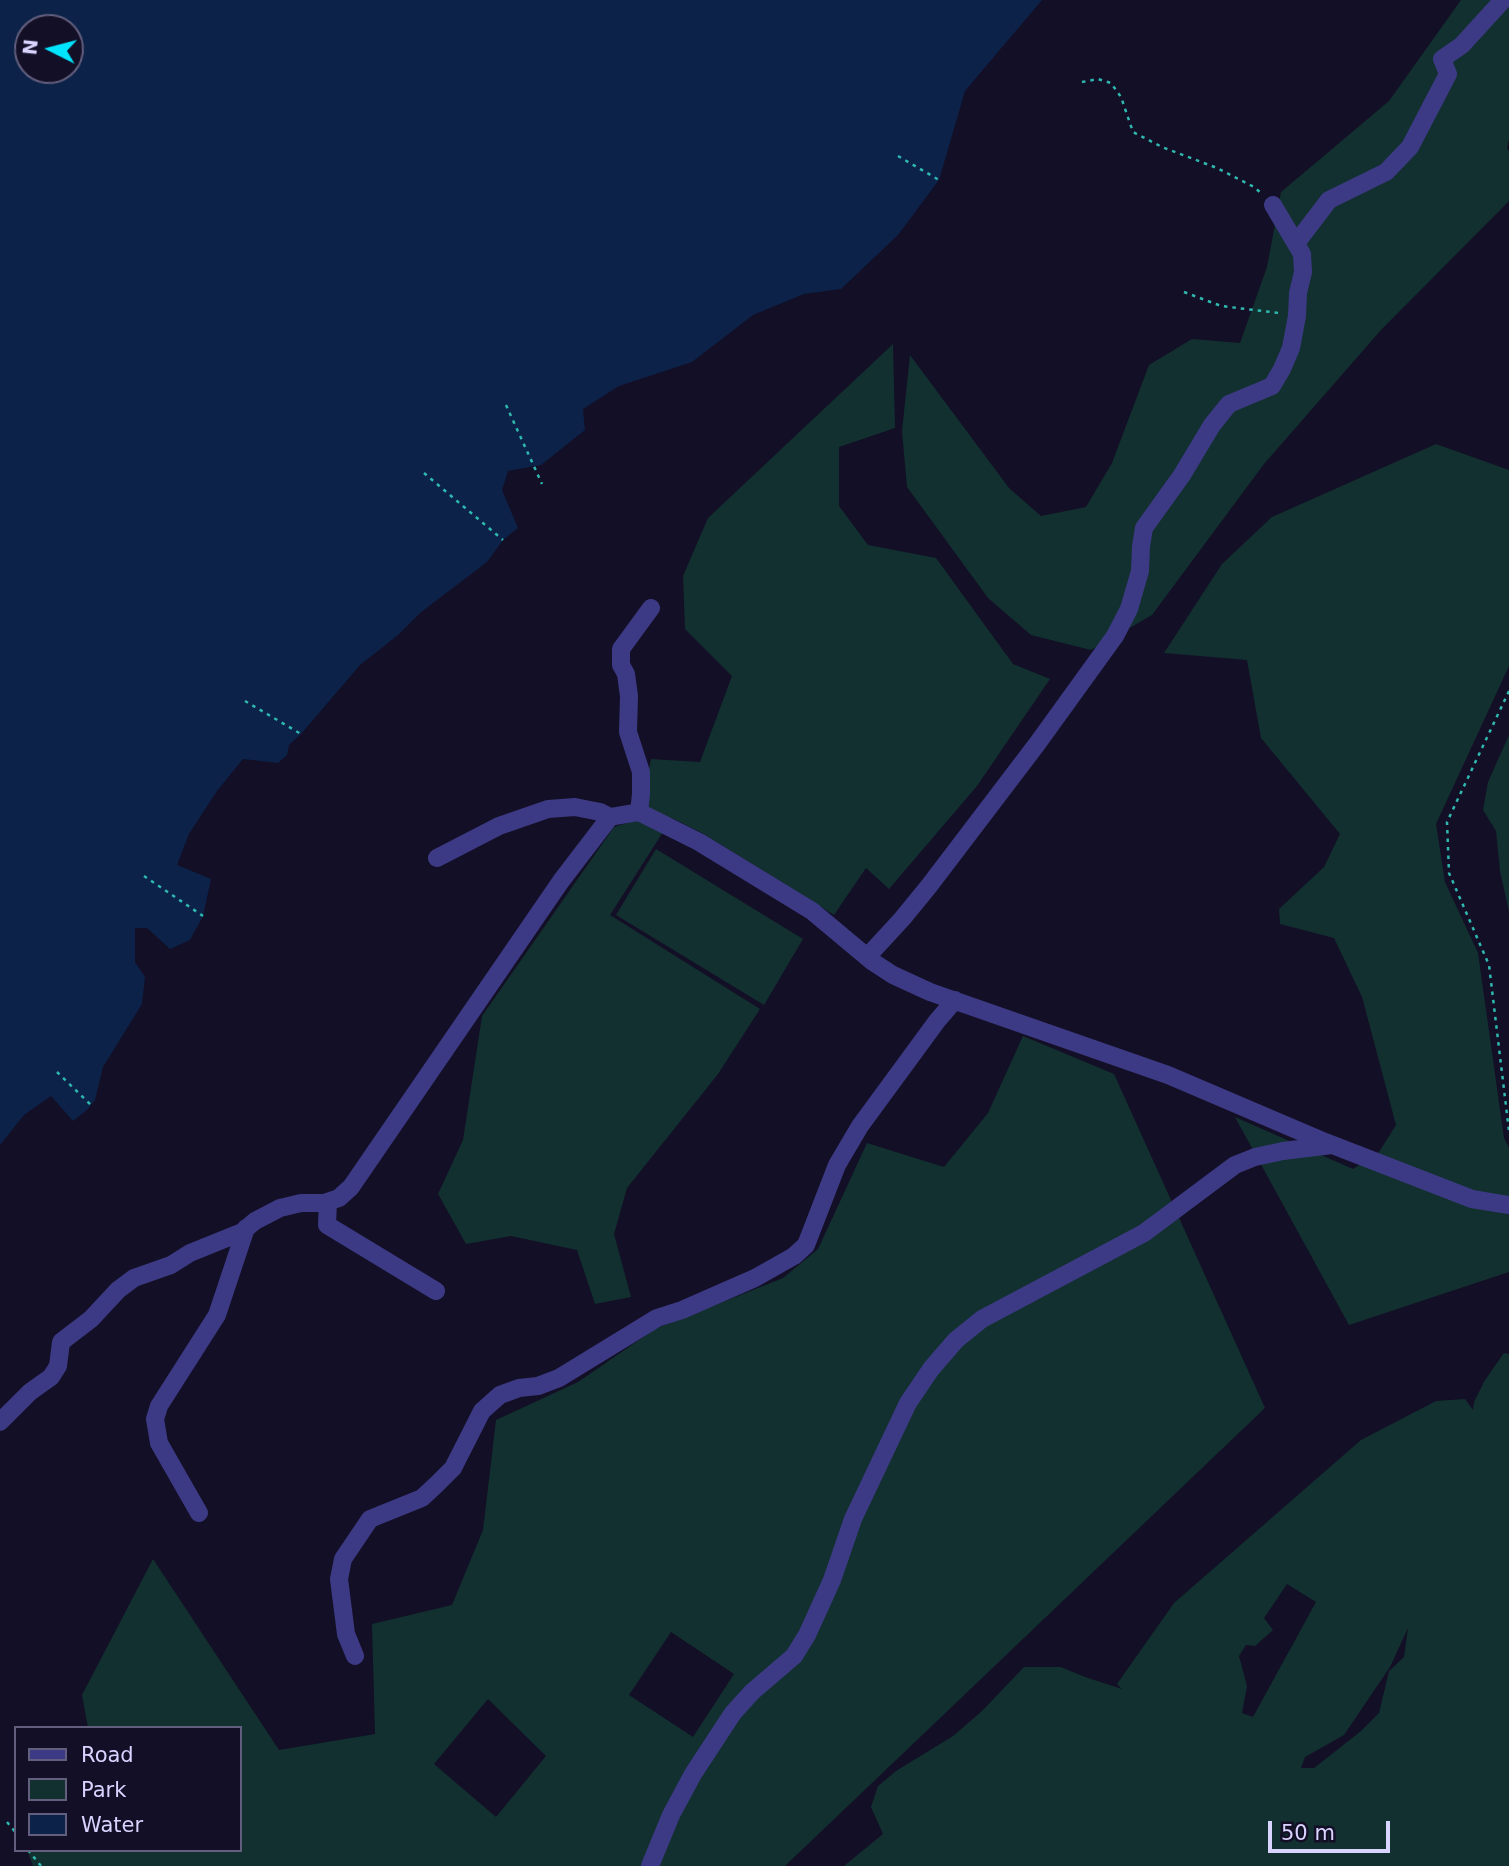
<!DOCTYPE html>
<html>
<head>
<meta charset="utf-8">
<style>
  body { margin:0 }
  #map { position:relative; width:1509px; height:1866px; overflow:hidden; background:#130f26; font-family:"DejaVu Sans",sans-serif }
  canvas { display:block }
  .legend { position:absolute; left:14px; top:1726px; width:228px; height:126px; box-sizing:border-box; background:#130f26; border:2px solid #625e7d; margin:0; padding:9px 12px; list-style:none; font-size:21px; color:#d9d4ff }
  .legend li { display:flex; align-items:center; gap:14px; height:35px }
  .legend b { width:35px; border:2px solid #625e7d }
  .north { position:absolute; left:14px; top:14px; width:70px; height:70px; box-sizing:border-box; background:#130f26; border:2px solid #625e7d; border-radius:50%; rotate:276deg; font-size:19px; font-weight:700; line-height:28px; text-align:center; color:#d9d4ff }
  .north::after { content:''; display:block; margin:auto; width:24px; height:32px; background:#00e5ff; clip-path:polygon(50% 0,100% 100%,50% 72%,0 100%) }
  .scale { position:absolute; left:1268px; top:1821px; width:122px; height:32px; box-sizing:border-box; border:4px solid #d9d4ff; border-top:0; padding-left:9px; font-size:21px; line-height:24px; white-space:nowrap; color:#d9d4ff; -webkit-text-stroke:5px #130f26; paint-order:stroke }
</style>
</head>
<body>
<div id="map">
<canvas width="1509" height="1866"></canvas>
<ul class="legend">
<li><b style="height:9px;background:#3d3a85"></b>Road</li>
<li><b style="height:19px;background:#12302f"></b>Park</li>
<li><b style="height:19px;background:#0c2248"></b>Water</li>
</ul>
<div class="north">N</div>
<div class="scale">50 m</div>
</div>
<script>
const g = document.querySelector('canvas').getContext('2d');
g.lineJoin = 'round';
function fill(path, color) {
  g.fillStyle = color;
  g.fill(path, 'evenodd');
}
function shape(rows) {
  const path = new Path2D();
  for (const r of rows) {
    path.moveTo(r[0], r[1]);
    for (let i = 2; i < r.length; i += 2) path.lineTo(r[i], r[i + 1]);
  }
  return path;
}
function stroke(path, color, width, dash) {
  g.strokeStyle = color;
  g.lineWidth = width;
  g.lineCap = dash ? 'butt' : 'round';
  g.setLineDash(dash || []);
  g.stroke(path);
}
fill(shape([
  [1461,0,1509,0,1509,139,1507,148,1509,152,1509,201,1381,330,1264,464,1152,615,1091,650,1031,635,988,598,907,487,902,431,910,355,1009,488,1041,516,1086,507,1112,463,1149,365,1192,339,1240,343,1267,267,1281,192,1389,101],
  [893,344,895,428,839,447,839,506,868,545,936,558,1013,664,1050,679,977,786,889,889,866,868,834,915,702,833,672,818,610,915,760,1009,718,1074,627,1188,614,1234,631,1297,595,1304,577,1250,511,1236,466,1244,438,1194,463,1140,482,1016,614,827,639,819,651,759,700,762,732,676,685,629,683,576,708,518],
  [1436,444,1509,470,1509,666,1436,824,1445,882,1478,953,1504,1138,1509,1148,1509,1272,1349,1325,1235,1117,1353,1169,1379,1152,1396,1125,1362,997,1334,938,1280,924,1279,909,1324,867,1340,834,1261,738,1247,660,1164,653,1222,564,1272,517],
  [1509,735,1509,912,1500,871,1496,831,1483,810,1488,782],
  [656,849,803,939,764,1005,616,915],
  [1023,1036,1114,1074,1265,1408,785,1866,33,1866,27,1850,240,1850,240,1728,88,1728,82,1695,153,1559,279,1750,375,1734,372,1624,452,1605,483,1530,496,1420,578,1382,655,1329,783,1278,818,1249,867,1143,944,1167,988,1113],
  [671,1632,734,1674,693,1737,629,1695],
  [488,1699,546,1756,496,1817,434,1764],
  [1504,1353,1509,1354,1509,1866,844,1866,883,1834,871,1807,878,1786,896,1771,953,1736,981,1712,1024,1667,1061,1667,1085,1677,1122,1689,1117,1684,1174,1603,1361,1440,1436,1401,1465,1399,1473,1410,1474,1402,1485,1380],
  [1287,1584,1316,1602,1253,1717,1242,1713,1247,1686,1239,1656,1246,1645,1255,1646,1273,1630,1264,1618],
  [1408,1628,1404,1657,1389,1671,1379,1713,1361,1731,1314,1768,1301,1768,1305,1757,1344,1735,1390,1667]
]), '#12302f');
fill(shape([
  [0,0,1042,0,965,91,939,180,898,235,841,289,804,294,753,315,692,362,619,386,583,409,585,430,541,465,508,471,502,490,518,528,503,540,487,562,420,613,398,635,360,665,301,734,289,745,287,755,278,763,243,759,217,791,189,834,177,865,211,879,203,916,190,940,170,949,147,928,135,928,135,962,145,977,142,1004,103,1067,95,1100,87,1110,73,1121,51,1096,24,1115,0,1145],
  [28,28,70,28,70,70,28,70]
]), '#0c2248');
stroke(shape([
  [1082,82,1098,79,1111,83,1121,97,1133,132,1162,147,1217,168,1254,187,1262,194],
  [898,156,939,180],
  [1184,292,1221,306,1279,313],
  [506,405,542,484],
  [424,473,503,540],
  [1509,691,1447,822,1449,873,1489,965,1509,1131],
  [245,701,301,734],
  [144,876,203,916],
  [57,1072,91,1105],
  [7,1822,16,1833],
  [28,1850,41,1866]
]), '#2fb8b0', 2.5, [3.5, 5]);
stroke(shape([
  [1297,242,1329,200,1386,172,1410,147,1448,74,1442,59,1462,45,1503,0],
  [639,812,641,794,641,772,628,732,629,696,626,674,621,665,621,649,651,608],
  [437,858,499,826,548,809,575,807,600,812,610,817],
  [867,957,902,919,929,886,1037,744,1115,636,1129,609,1140,571,1141,546,1144,528,1182,475,1212,425,1229,404,1272,386,1282,369,1291,348,1297,316,1298,293,1303,272,1302,254,1273,205],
  [328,1202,327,1225,436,1291],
  [0,1422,30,1392,51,1377,58,1366,61,1342,91,1319,118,1290,134,1278,171,1265,190,1253,242,1232,255,1221,280,1208,301,1203,324,1203,339,1198,351,1187,561,881,610,817,639,812,699,842,812,911,873,962,893,975,930,992,1168,1075,1325,1142,1472,1199,1509,1205],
  [199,1513,159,1443,155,1419,159,1406,217,1315,246,1228],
  [355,1656,346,1634,339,1579,343,1559,370,1519,422,1498,437,1484,453,1468,482,1411,500,1395,519,1388,538,1386,559,1378,657,1318,682,1310,755,1278,794,1256,806,1245,837,1165,860,1126,937,1021,955,1000],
  [650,1866,671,1815,693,1774,733,1713,752,1692,794,1656,807,1635,832,1580,853,1519,908,1403,931,1369,956,1340,982,1319,1144,1233,1235,1165,1255,1157,1283,1151,1332,1145]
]), '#3d3a85', 18);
</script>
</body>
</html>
